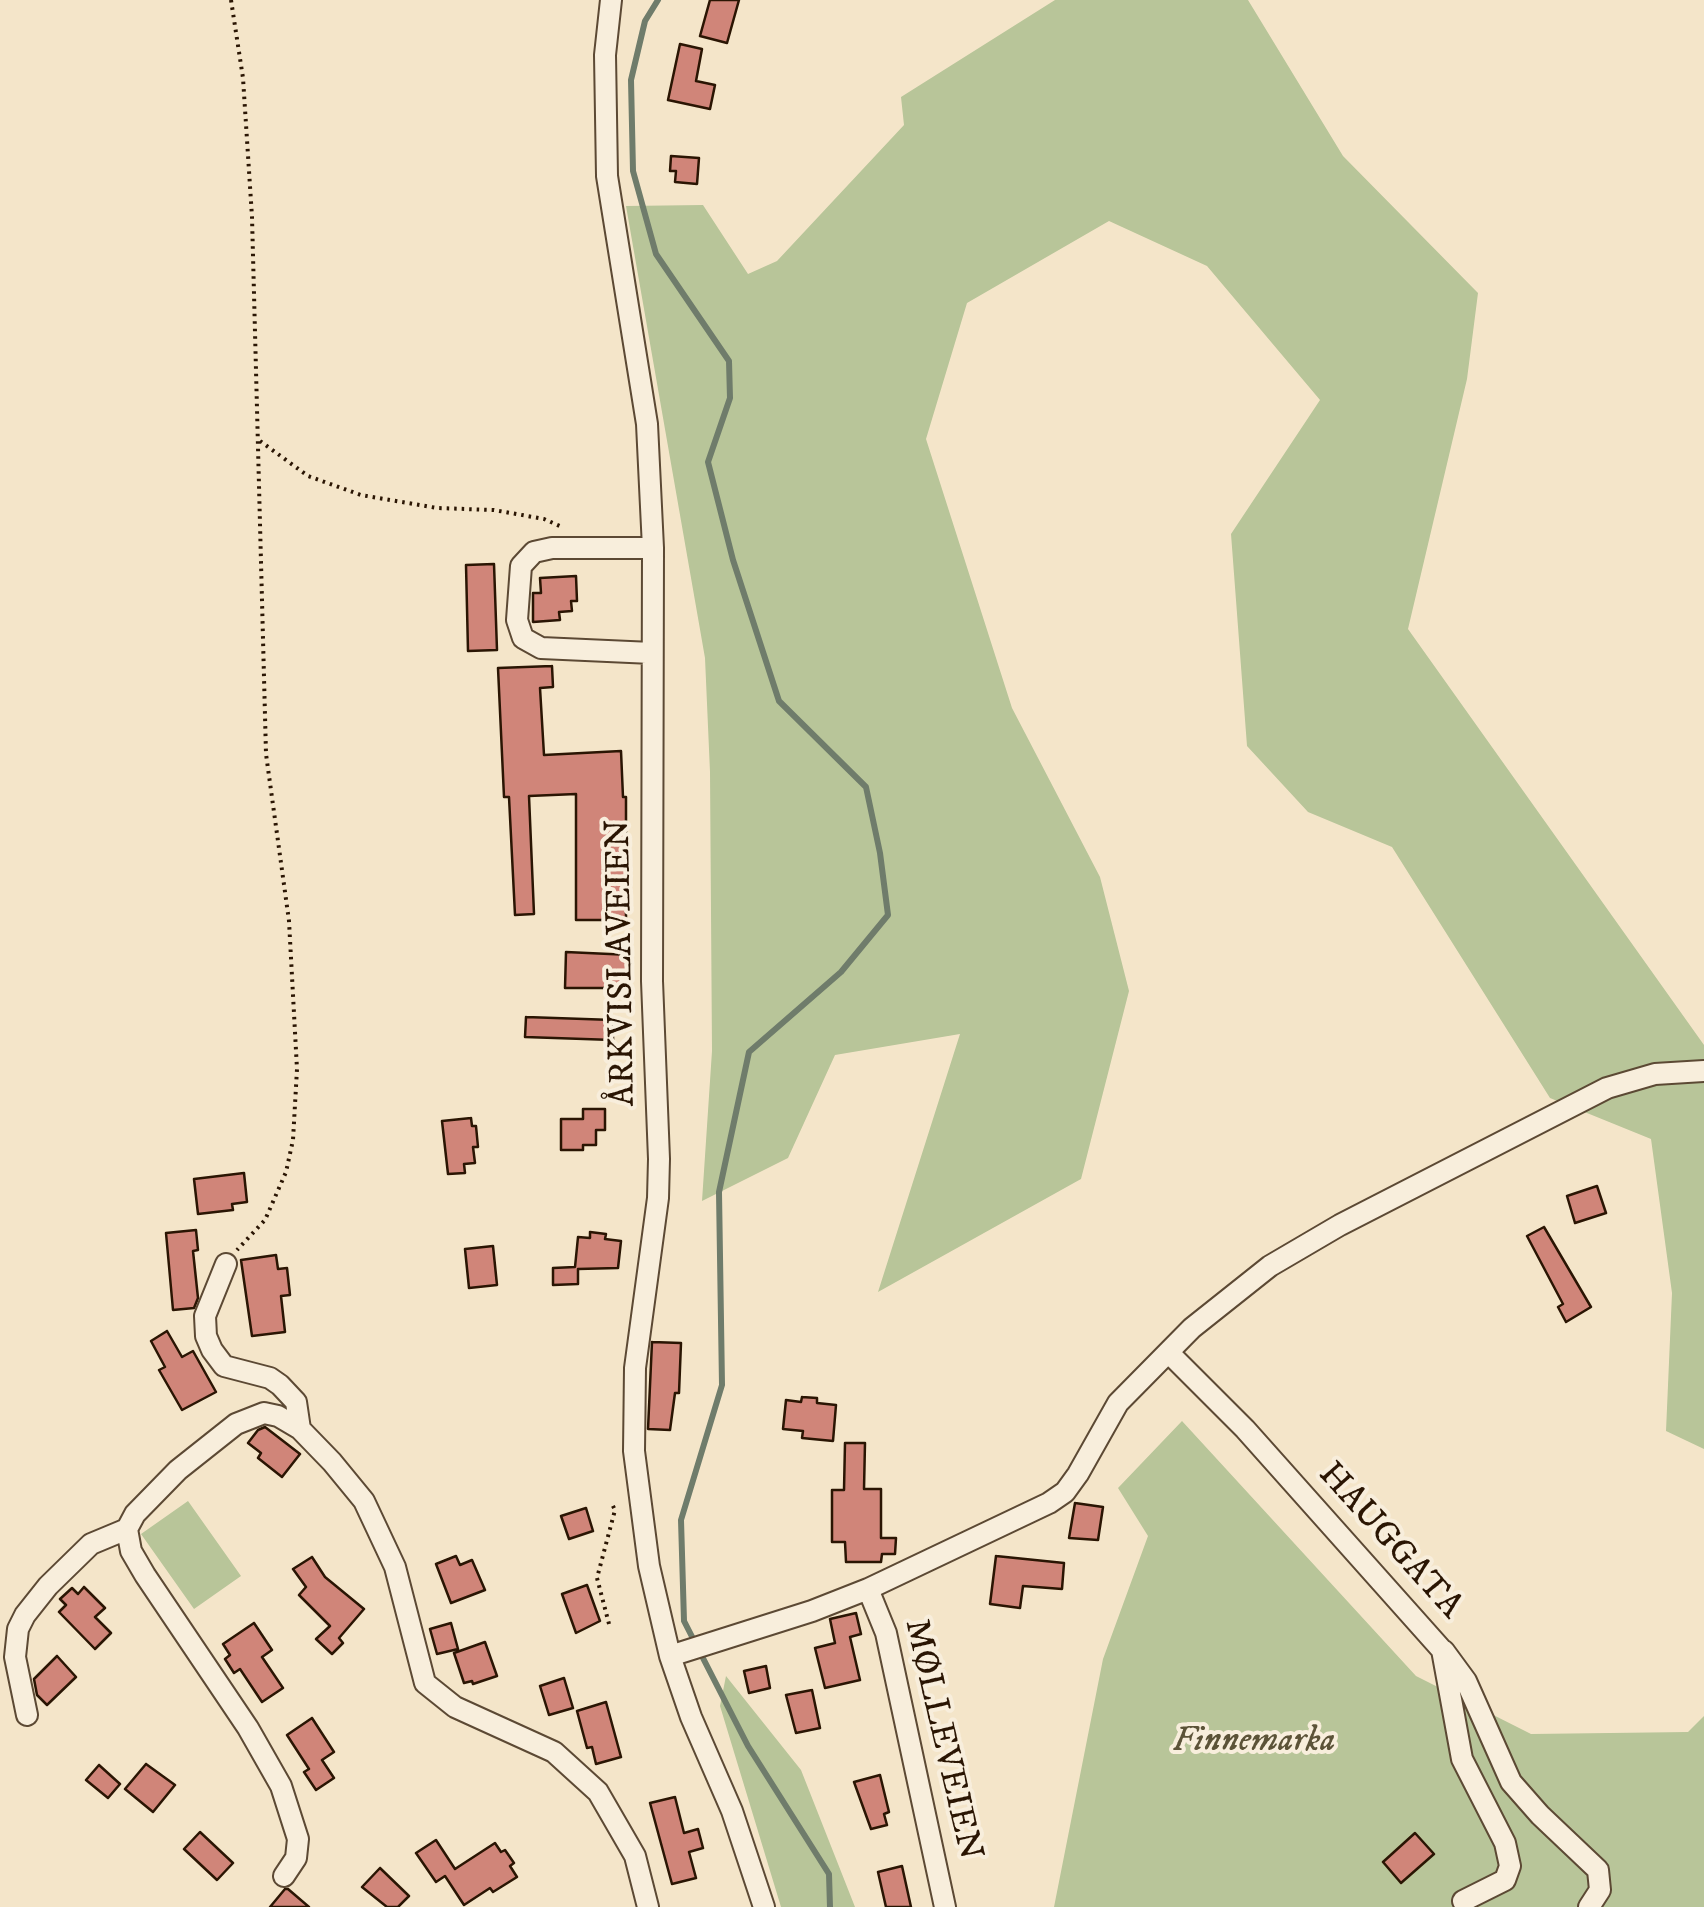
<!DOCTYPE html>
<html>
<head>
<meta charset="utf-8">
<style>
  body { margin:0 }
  canvas { display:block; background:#f4e5c9 }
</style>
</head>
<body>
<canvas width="1704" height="1907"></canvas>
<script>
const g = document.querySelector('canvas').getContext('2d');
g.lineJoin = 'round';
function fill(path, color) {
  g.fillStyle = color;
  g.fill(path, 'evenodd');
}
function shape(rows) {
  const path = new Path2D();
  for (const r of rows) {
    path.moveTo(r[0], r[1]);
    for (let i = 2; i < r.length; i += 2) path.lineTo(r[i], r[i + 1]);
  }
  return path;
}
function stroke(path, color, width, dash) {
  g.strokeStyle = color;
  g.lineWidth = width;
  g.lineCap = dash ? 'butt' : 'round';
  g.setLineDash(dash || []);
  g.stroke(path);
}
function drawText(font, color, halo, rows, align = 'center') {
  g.font = font + ' "IM FELL DW Pica",serif';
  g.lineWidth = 8;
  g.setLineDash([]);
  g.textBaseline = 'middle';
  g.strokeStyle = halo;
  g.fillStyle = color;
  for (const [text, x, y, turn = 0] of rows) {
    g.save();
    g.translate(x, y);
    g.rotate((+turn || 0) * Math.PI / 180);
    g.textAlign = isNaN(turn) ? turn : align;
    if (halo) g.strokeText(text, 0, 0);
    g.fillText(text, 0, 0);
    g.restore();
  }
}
fill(shape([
  [1055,0,1248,0,1343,156,1478,293,1467,379,1408,629,1704,1045,1704,1449,1666,1431,1672,1293,1651,1139,1550,1098,1392,847,1308,812,1247,746,1231,534,1320,400,1207,266,1109,221,967,303,926,439,1012,708,1100,877,1129,991,1081,1179,878,1292,960,1034,835,1055,788,1158,702,1201,712,1051,710,772,705,658,626,206,703,205,748,274,777,261,904,125,901,97],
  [1182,1421,1416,1676,1531,1734,1688,1732,1704,1716,1704,1907,1054,1907,1103,1659,1148,1536,1118,1488],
  [188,1501,241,1576,194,1609,141,1534],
  [726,1676,801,1770,855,1907,781,1907,720,1706]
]), '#b8c599');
stroke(shape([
  [658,0,645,21,631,80,633,171,656,254,729,361,730,398,708,462,733,560,779,701,866,787,880,853,888,915,841,972,749,1052,719,1192,722,1385,681,1520,684,1621,748,1746,829,1874,830,1907]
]), '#6f7c6b', 6);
const building = shape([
  [710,0,739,0,727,43,700,36,710,0],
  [680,44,702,49,696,81,715,85,710,109,668,100,680,44],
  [671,156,699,158,697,184,675,182,676,171,670,171,671,156],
  [494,564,497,650,468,651,466,565,494,564],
  [576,576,577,601,571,601,572,611,559,612,560,620,533,622,533,593,541,593,540,578,576,576],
  [552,666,553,687,540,688,544,755,621,751,623,797,626,797,626,920,576,920,576,794,529,796,534,914,515,915,509,797,504,797,498,668,552,666],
  [566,952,631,955,630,988,565,988,566,952],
  [526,1017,613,1020,613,1040,525,1037,526,1017],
  [583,1109,605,1109,605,1130,596,1130,596,1145,583,1145,583,1150,561,1150,561,1119,583,1119,583,1109],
  [471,1118,472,1126,476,1126,478,1147,473,1147,475,1163,464,1164,465,1173,448,1174,442,1121,471,1118],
  [244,1173,247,1202,232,1204,233,1210,198,1214,194,1179,244,1173],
  [1597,1186,1606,1213,1575,1223,1567,1196,1597,1186],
  [1544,1227,1591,1307,1566,1322,1558,1307,1563,1304,1527,1236,1544,1227],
  [196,1230,198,1250,193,1251,198,1298,194,1308,173,1310,166,1233,196,1230],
  [590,1232,606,1234,605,1239,621,1241,618,1268,578,1269,578,1284,553,1285,553,1268,575,1267,578,1237,590,1238,590,1232],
  [493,1246,497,1285,469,1288,465,1249,493,1246],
  [276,1255,278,1269,287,1268,290,1295,281,1296,285,1332,252,1336,241,1260,276,1255],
  [167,1331,182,1357,193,1351,216,1392,182,1410,159,1370,165,1367,151,1341,167,1331],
  [652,1342,681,1343,679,1393,675,1393,670,1430,648,1429,652,1342],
  [802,1397,817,1398,817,1403,836,1405,833,1441,802,1438,803,1431,783,1429,786,1400,801,1402,802,1397],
  [265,1427,300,1454,282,1477,258,1458,261,1453,248,1443,258,1430,265,1427],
  [845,1443,865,1443,864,1489,881,1489,881,1538,896,1538,895,1554,882,1554,881,1562,846,1562,845,1542,832,1542,832,1490,844,1490,845,1443],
  [1075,1503,1103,1507,1098,1540,1069,1538,1075,1503],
  [586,1508,593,1531,569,1539,561,1516,586,1508],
  [456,1556,460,1565,472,1560,485,1590,451,1603,436,1564,456,1556],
  [996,1556,1064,1563,1062,1589,1023,1586,1020,1608,990,1604,996,1556],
  [312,1557,325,1577,364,1609,339,1638,343,1643,332,1654,316,1639,330,1626,299,1595,306,1587,293,1569,312,1557],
  [587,1585,600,1621,576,1633,562,1594,587,1585],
  [84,1587,105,1608,95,1617,111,1633,95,1649,59,1612,66,1605,60,1599,72,1588,78,1594,84,1587],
  [856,1613,861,1634,850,1637,860,1680,825,1688,815,1648,835,1643,830,1619,856,1613],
  [254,1623,272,1650,262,1657,283,1688,262,1702,240,1669,234,1673,225,1659,230,1655,223,1644,254,1623],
  [451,1623,458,1649,437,1654,430,1629,451,1623],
  [485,1642,497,1676,473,1684,472,1681,464,1683,454,1653,485,1642],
  [57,1656,76,1677,47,1705,37,1695,34,1679,57,1656],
  [766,1666,770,1688,749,1693,744,1671,766,1666],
  [564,1678,573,1708,549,1715,540,1686,564,1678],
  [812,1690,820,1728,796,1733,786,1695,812,1690],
  [606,1702,621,1757,596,1764,592,1747,587,1748,577,1711,606,1702],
  [312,1718,334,1752,322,1760,334,1778,316,1790,304,1772,309,1769,287,1735,312,1718],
  [146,1764,175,1785,153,1812,125,1789,146,1764],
  [99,1765,120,1784,108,1798,86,1780,99,1765],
  [880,1775,889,1812,884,1814,887,1825,871,1829,854,1782,880,1775],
  [675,1797,684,1833,698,1829,703,1848,689,1852,696,1878,672,1884,650,1803,675,1797],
  [200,1832,233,1863,217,1880,184,1849,200,1832],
  [1415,1833,1434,1854,1401,1883,1383,1862,1415,1833],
  [436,1840,455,1869,495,1843,501,1852,505,1850,514,1863,510,1866,517,1877,493,1892,490,1888,464,1905,445,1876,436,1882,416,1853,436,1840],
  [902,1866,911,1907,886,1907,878,1872,902,1866],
  [380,1868,409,1896,398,1907,387,1907,362,1887,380,1868],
  [285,1889,288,1889,309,1907,270,1907,285,1889]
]);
fill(building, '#d08579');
stroke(building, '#2a1503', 2.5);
const minor = shape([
  [611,0,605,55,607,176,647,424,653,548,652,981,659,1159,658,1198,635,1368,634,1451,649,1566,670,1656,691,1717,732,1811,764,1907],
  [652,653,541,648,523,638,517,620,521,566,534,552,552,548,653,548],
  [226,1264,205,1316,206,1336,212,1350,224,1366,270,1378,280,1385,296,1402,300,1429],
  [1169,1353,1245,1429,1442,1650,1462,1759,1505,1843,1510,1866,1505,1880,1463,1901],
  [868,1589,886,1633,945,1907],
  [1444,1651,1466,1681,1511,1782,1540,1815,1598,1870,1600,1890,1589,1907],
  [670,1656,812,1611,868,1589,1049,1503,1065,1492,1078,1474,1118,1403,1192,1328,1270,1266,1340,1225,1607,1088,1655,1074,1704,1071],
  [27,1715,15,1657,18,1629,25,1615,48,1586,91,1544,127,1529],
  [284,1876,296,1858,298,1839,281,1786,248,1728,145,1575,131,1551,127,1529,135,1514,178,1470,236,1424,264,1413,278,1416,300,1429,332,1462,364,1501,395,1567,425,1683,455,1707,554,1752,598,1792,635,1856,648,1907]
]);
stroke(minor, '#5c4934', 24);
stroke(shape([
  [231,0,243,78,252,217,266,754,289,921,297,1069,293,1140,286,1172,265,1220,237,1250],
  [260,441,308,476,361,495,437,508,494,510,544,519,562,527],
  [609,1624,597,1578,615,1510,611,1502]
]), '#2a1503', 4, [2.5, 5]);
stroke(minor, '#f8eedc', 20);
drawText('35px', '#2a1503', '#f8eedc', [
  ["ÅRKVISLAVEIEN",623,963,-91],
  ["HAUGGATA",1389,1542,48],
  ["MØLLEVEIEN",941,1740,77]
]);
drawText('italic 35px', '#5c5338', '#f8eedc', [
  ["Finnemarka",1254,1743]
]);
</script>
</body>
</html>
